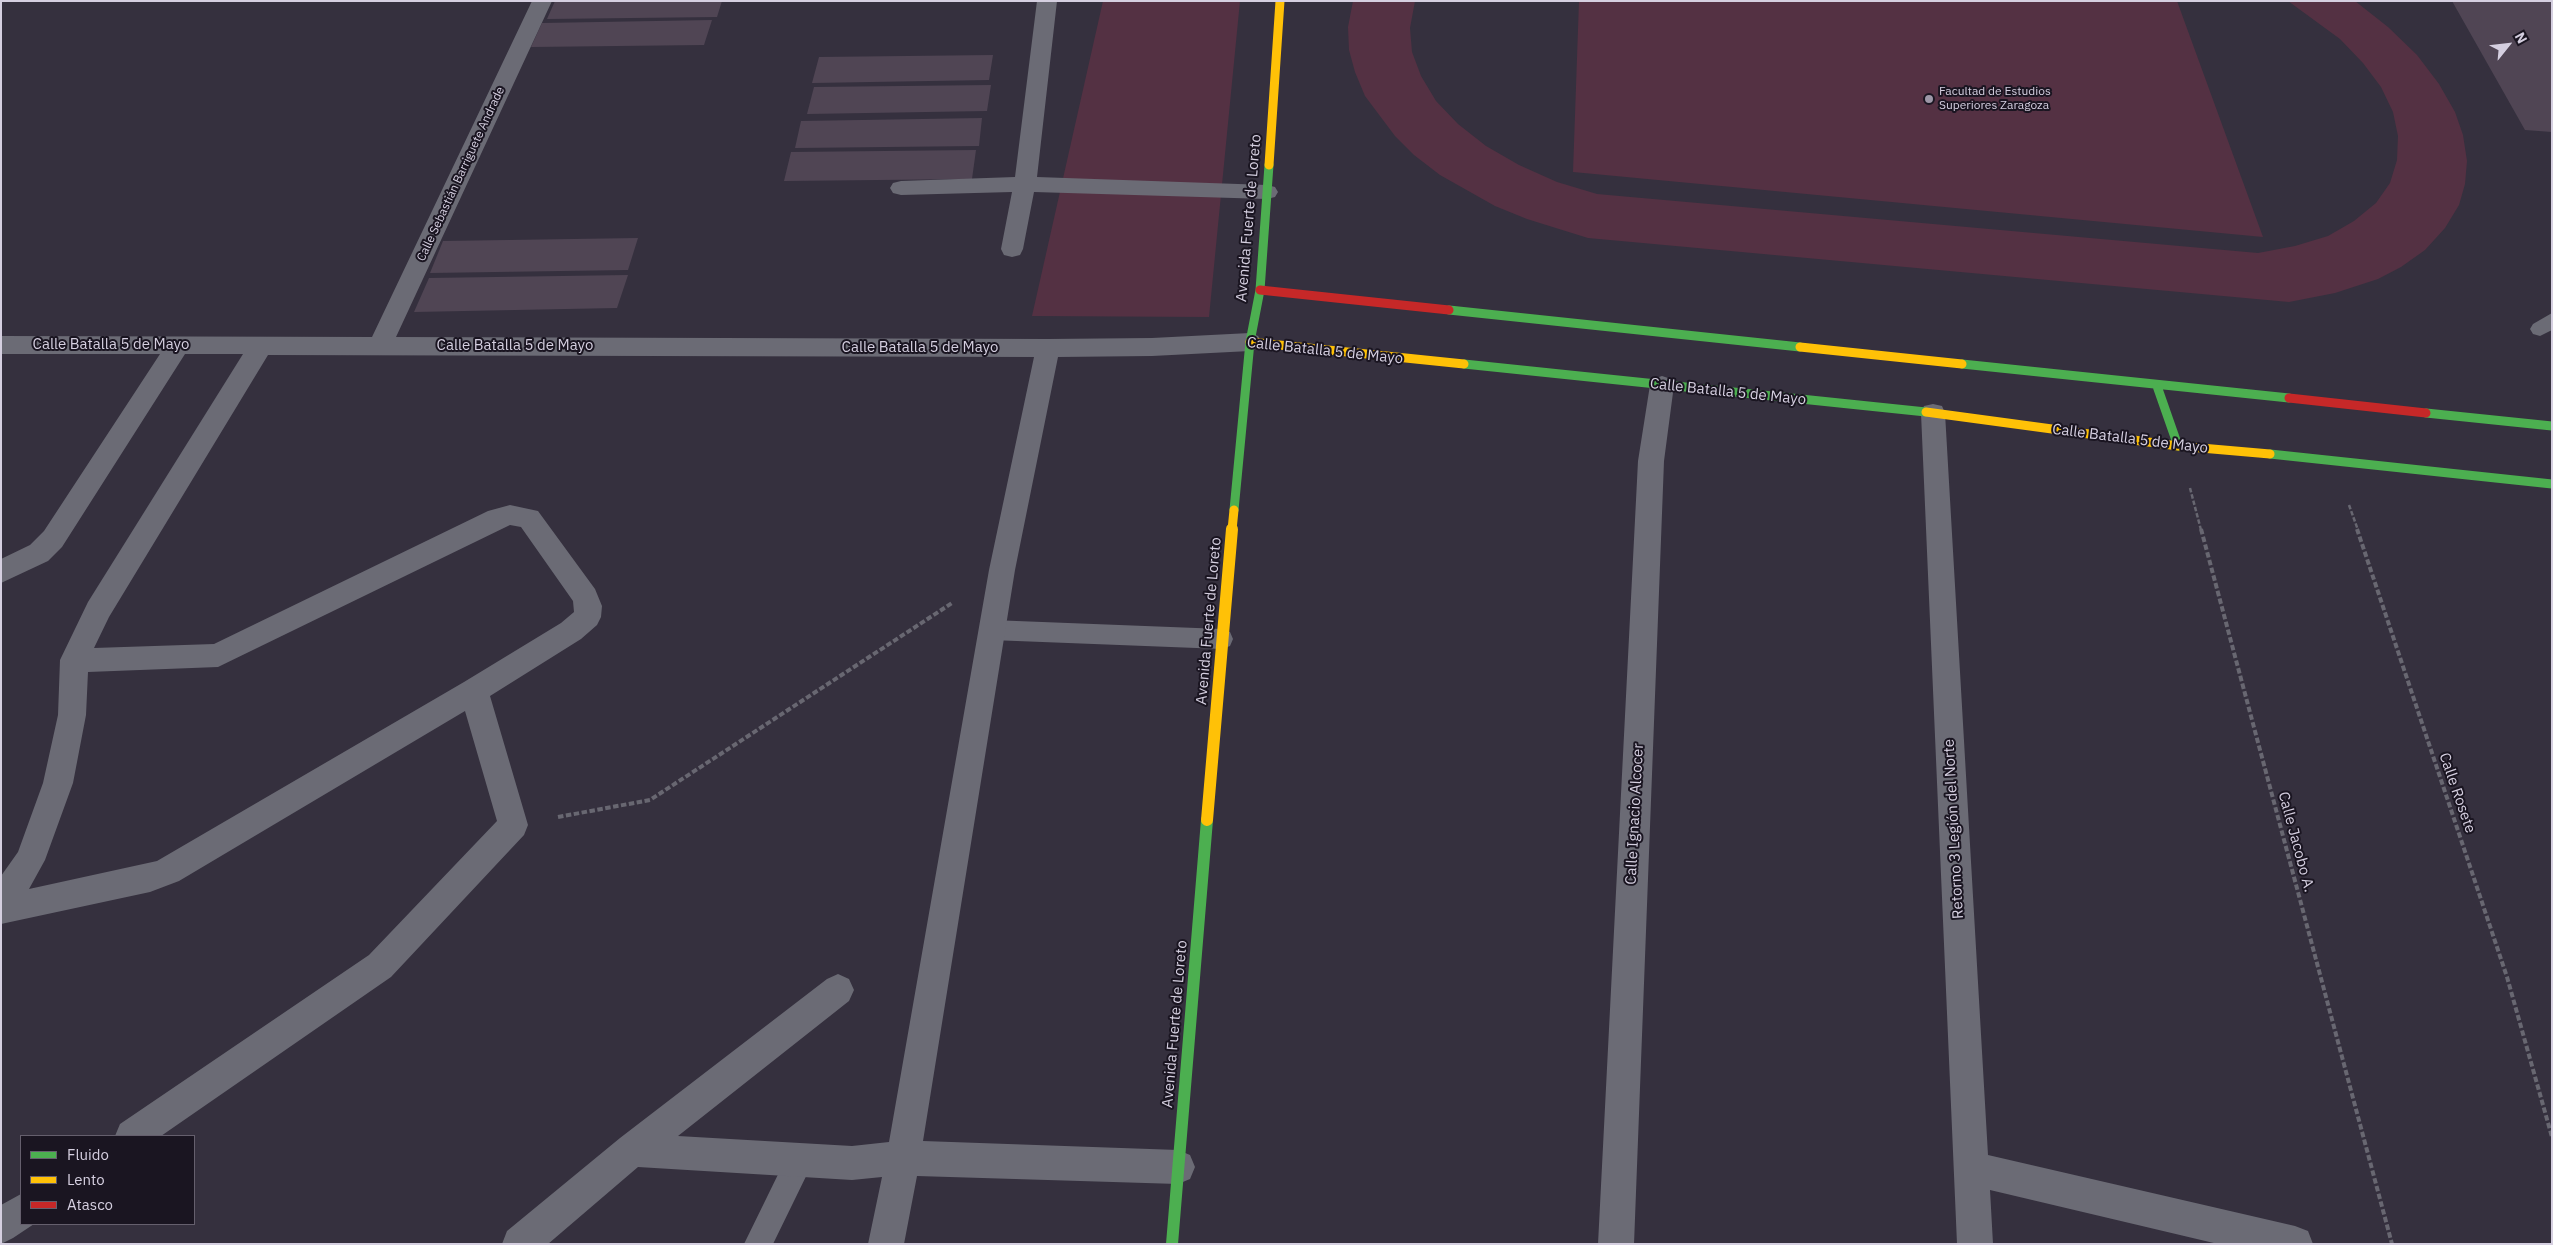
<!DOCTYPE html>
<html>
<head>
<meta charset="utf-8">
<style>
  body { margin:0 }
  #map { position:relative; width:2553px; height:1245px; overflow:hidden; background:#35303e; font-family:"IBM Plex Sans",sans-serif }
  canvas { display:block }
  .frame { position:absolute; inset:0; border:2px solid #d5cfe0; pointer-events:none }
  .legend { position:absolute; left:20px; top:1135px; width:175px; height:90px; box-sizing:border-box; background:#1a1521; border:1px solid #655f6d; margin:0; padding:6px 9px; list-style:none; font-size:15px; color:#d5cfe0 }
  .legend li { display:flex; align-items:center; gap:10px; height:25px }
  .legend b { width:25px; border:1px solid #655f6d }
  .north { position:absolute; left:2483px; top:20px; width:50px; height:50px; -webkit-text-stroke:4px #1a1521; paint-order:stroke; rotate:61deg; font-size:14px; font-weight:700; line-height:20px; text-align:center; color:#d5cfe0 }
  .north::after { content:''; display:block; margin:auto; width:18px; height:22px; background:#d5cfe0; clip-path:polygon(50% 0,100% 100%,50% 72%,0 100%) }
</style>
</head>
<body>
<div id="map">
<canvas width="2553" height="1245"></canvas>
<div class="frame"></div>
<ul class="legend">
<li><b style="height:6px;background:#4caf50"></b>Fluido</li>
<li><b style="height:6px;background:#ffc107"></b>Lento</li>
<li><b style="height:6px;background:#c62828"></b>Atasco</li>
</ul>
<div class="north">N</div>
</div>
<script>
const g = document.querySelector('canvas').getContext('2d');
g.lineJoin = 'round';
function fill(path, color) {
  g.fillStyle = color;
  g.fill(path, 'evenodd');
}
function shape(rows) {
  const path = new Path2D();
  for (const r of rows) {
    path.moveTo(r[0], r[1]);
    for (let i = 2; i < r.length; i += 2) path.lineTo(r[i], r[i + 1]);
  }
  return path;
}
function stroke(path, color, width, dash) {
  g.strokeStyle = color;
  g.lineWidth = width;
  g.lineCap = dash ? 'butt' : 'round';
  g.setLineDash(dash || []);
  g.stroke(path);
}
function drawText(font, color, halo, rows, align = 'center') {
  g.font = font + ' "IBM Plex Sans",sans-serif';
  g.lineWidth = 4;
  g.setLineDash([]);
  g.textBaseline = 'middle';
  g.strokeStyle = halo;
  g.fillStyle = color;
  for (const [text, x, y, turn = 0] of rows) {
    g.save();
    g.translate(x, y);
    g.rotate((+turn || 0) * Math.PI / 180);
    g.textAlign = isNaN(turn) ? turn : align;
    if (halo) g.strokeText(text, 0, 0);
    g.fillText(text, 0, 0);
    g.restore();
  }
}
fill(shape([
  [1103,1,1240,1,1209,317,1032,316],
  [1353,1,1415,1,1410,28,1412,52,1421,76,1436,101,1458,124,1486,146,1519,165,1557,182,1597,194,2258,253,2295,246,2328,236,2354,221,2376,203,2390,183,2397,160,2398,136,2393,112,2381,87,2363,63,2340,39,2288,1,2355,1,2388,27,2417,55,2439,84,2455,112,2463,135,2467,161,2465,184,2459,205,2445,228,2425,250,2401,267,2378,279,2335,293,2289,302,1588,238,1527,219,1495,206,1440,175,1414,155,1395,136,1365,96,1355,72,1349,50,1348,27],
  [1579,1,2177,1,2263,237,1573,172]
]), '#543143');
fill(shape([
  [555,1,722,1,717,17,547,19],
  [2452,1,2552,1,2552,132,2525,130],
  [712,20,704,45,531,47,542,23],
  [993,55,989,80,812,83,819,57],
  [991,85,987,111,807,114,814,87],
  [982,118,979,146,795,148,801,121],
  [976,150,972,179,784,181,791,152],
  [638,238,628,270,430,273,443,241],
  [628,275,617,308,414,312,429,278]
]), '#504554');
stroke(shape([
  [2190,488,2201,530],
  [2349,505,2358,530]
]), '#686771', 2.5, [4.5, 2]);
stroke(shape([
  [2201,529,2392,1244],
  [2357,529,2507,977,2552,1137],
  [558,817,650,800,952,603]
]), '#686771', 4, [5.5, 2.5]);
fill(shape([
  [2552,313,2552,330,2540,336,2533,334,2530,329,2533,324,2552,313],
  [991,620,1222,629,1230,632,1233,639,1230,646,1222,649,991,640,983,637,980,630,983,623,991,620],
  [800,1146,810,1150,814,1160,773,1244,744,1244,790,1150,800,1146]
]), '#6b6b75');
fill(shape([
  [532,1,552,1,396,337,1048,339,1152,338,1250,333,1258,336,1262,342,1258,348,1250,351,1152,356,1058,357,1015,570,923,1141,1178,1150,1190,1155,1195,1167,1190,1179,1178,1184,917,1176,904,1244,868,1244,882,1177,852,1180,638,1167,548,1244,502,1244,507,1231,620,1138,827,979,838,974,849,979,854,990,849,1001,678,1136,852,1146,889,1142,989,570,1034,357,268,355,109,617,94,648,214,644,488,511,510,505,538,511,595,589,602,606,601,617,597,625,581,639,490,696,528,825,524,835,391,977,161,1136,115,1136,120,1124,369,955,497,821,465,711,179,881,150,892,1,924,1,876,18,852,43,783,58,715,60,660,88,602,243,354,185,354,62,547,48,561,1,583,1,559,30,545,44,531,160,354,1,354,1,336,372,337,532,1],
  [510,525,521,527,573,601,574,612,561,623,464,682,157,861,29,889,45,860,73,783,86,715,88,672,218,667,510,525],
  [1037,1,1057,1,1037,177,1267,185,1275,187,1278,192,1275,197,1267,199,1034,192,1023,249,1020,255,1012,257,1004,255,1001,249,1012,192,901,195,893,193,890,188,893,183,901,181,1015,177,1037,1],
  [1662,376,1671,379,1674,385,1664,461,1634,1244,1598,1244,1638,461,1650,385,1653,379,1662,376],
  [1933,404,1942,406,1945,413,1988,1155,2295,1226,2308,1231,2313,1244,2218,1244,1990,1190,1993,1244,1957,1244,1921,413,1924,406,1933,404],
  [21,1194,21,1224,34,1224,13,1238,1,1244,1,1205,21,1194]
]), '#6b6b75');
stroke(shape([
  [1449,310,1800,347],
  [1464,364,1926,412],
  [1962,364,2289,398],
  [2157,386,2178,446],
  [2426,413,2552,426],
  [2270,454,2552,484],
  [1234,510,1250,342,1260,290,1269,165]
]), '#4caf50', 9);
stroke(shape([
  [1172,1244,1207,820]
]), '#4caf50', 12);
stroke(shape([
  [1269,165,1280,1],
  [1250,342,1464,364],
  [1800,347,1962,364],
  [1926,412,2178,446,2270,454],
  [1232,530,1234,510]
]), '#ffc107', 9);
stroke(shape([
  [1207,820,1232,529]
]), '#ffc107', 12);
stroke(shape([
  [1260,290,1449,310],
  [2289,398,2426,413]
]), '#c62828', 9);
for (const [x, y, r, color] of [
  [1929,99,5,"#9d97a7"]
]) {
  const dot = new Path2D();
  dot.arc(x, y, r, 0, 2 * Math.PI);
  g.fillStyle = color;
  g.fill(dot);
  stroke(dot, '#1a1521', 2);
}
drawText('12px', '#d5cfe0', '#1a1521', [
  ["Facultad de Estudios",1939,92],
  ["Superiores Zaragoza",1939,106]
], 'left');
drawText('12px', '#d5cfe0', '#1a1521', [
  ["Calle Sebastián Barriguete Andrade",461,174,-65]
]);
drawText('15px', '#d5cfe0', '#1a1521', [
  ["Avenida Fuerte de Loreto",1249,218,-85],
  ["Calle Batalla 5 de Mayo",111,345],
  ["Calle Batalla 5 de Mayo",515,346],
  ["Calle Batalla 5 de Mayo",920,348],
  ["Calle Batalla 5 de Mayo",1325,351,6],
  ["Calle Batalla 5 de Mayo",1728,392,6],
  ["Calle Batalla 5 de Mayo",2130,439,7],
  ["Avenida Fuerte de Loreto",1209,621,-85],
  ["Calle Rosete",2457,793,71],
  ["Calle Ignacio Alcocer",1635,814,-87],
  ["Retorno 3 Legión del Norte",1954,829,-93],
  ["Calle Jacobo A.",2296,842,75],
  ["Avenida Fuerte de Loreto",1175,1024,-85]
]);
</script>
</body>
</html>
